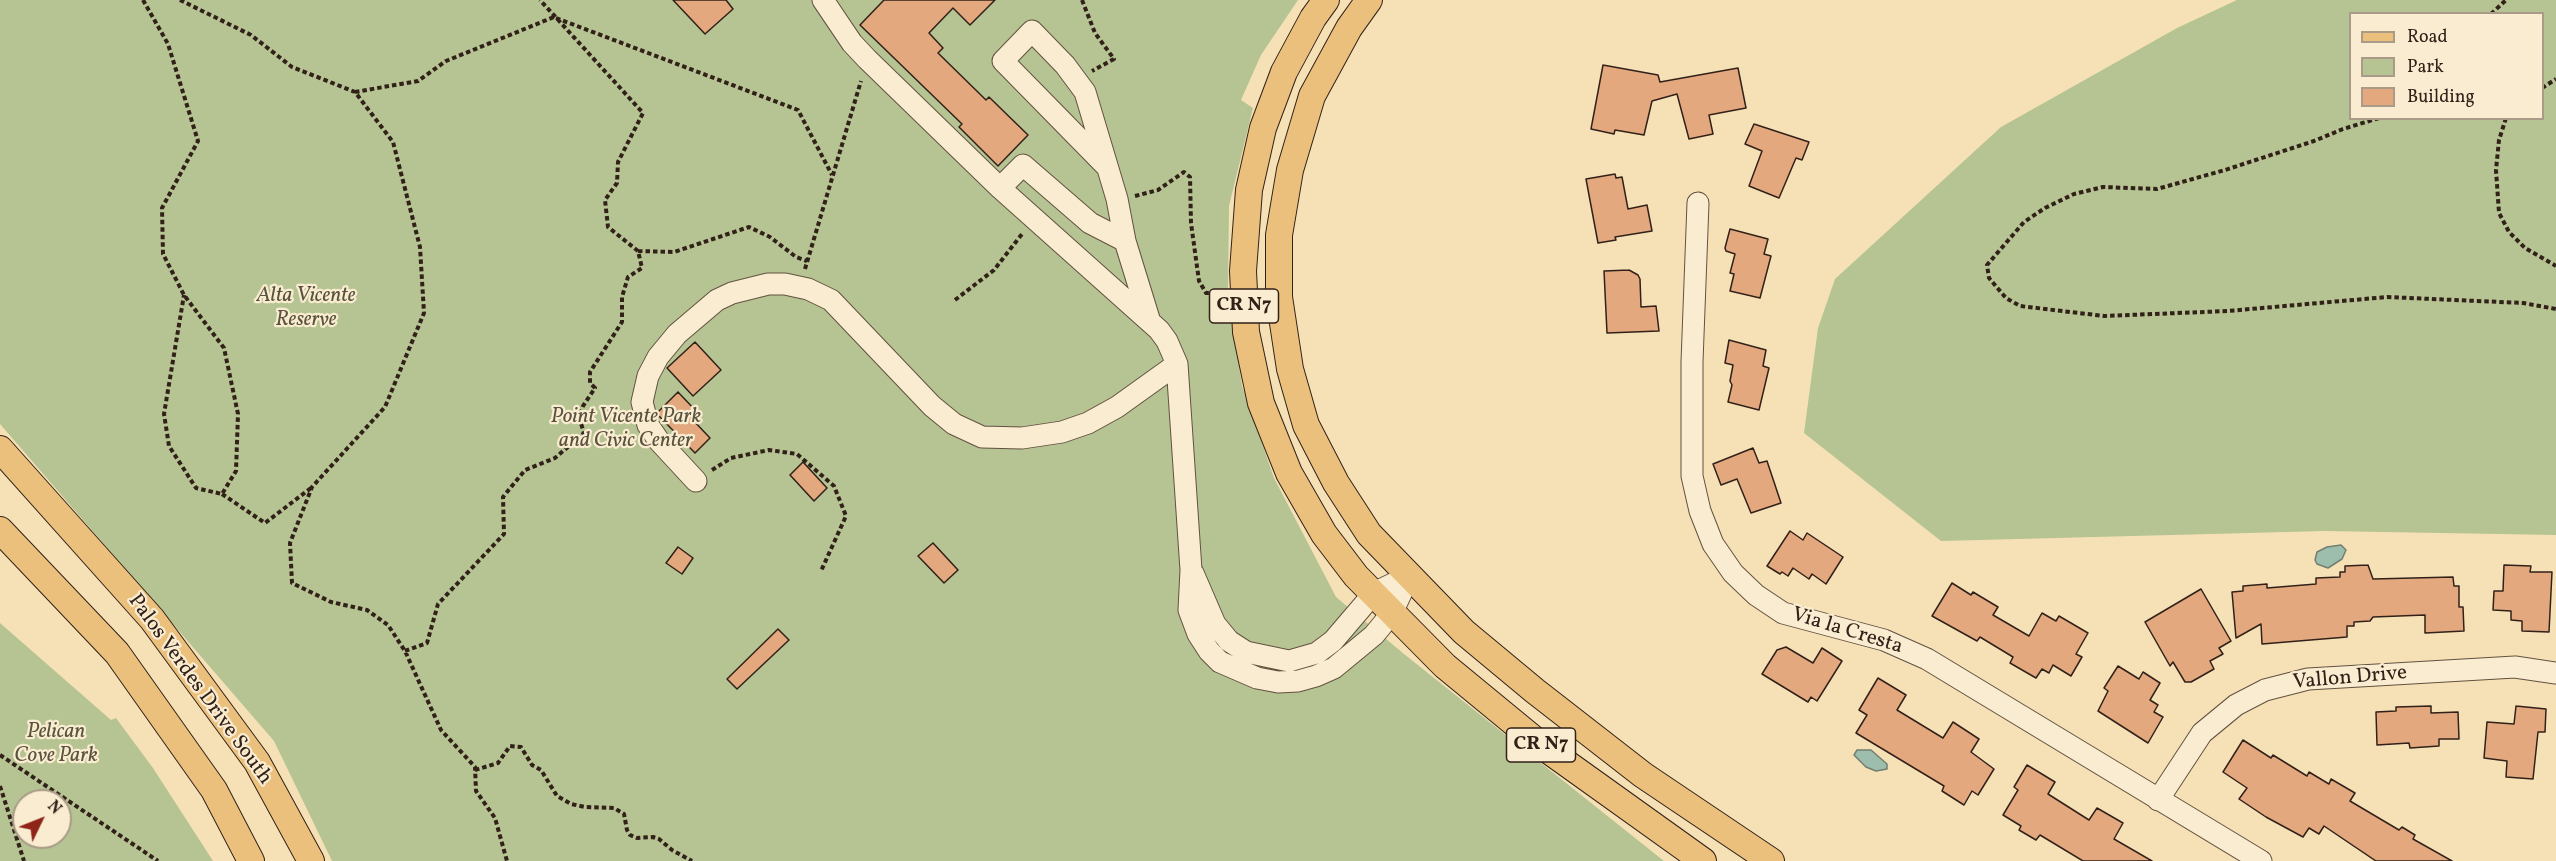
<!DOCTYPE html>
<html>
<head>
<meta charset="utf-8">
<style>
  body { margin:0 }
  #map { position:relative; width:2556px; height:861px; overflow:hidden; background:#f6e1b7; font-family:Vollkorn,serif }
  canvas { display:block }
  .legend { position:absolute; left:2349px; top:12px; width:195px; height:108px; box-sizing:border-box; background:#f9ecd0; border:2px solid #a99b87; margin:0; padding:8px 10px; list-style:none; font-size:18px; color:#312119 }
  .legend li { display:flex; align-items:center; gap:12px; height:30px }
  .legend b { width:30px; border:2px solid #a99b87 }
  .north { position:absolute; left:12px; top:789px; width:60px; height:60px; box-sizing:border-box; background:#f9ecd0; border:2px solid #a99b87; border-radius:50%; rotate:47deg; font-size:16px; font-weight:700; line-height:24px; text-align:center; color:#312119 }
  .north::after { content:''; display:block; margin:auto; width:21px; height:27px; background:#8f2418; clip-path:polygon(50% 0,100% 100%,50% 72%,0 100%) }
</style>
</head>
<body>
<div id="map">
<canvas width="2556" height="861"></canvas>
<ul class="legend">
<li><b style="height:8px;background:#ebc07c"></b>Road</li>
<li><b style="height:16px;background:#b6c493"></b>Park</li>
<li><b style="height:16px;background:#e3a87e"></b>Building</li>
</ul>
<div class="north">N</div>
</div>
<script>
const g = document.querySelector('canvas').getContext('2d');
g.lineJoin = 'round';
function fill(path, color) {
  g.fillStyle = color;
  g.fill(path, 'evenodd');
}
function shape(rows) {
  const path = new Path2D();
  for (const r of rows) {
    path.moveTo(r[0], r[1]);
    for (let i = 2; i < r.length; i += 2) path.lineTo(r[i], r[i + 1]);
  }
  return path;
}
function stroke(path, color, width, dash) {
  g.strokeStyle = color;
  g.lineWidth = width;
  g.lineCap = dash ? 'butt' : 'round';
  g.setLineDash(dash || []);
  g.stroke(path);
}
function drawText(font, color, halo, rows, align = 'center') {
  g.font = font + ' Vollkorn,serif';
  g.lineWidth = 4.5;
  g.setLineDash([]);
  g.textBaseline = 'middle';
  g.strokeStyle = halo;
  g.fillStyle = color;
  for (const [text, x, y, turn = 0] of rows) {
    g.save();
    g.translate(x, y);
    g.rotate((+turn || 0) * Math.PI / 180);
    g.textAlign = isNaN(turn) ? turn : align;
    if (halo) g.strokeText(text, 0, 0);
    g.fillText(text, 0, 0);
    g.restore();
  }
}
fill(shape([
  [0,0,1298,0,1261,55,1241,100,1253,108,1229,206,1228,293,1242,386,1274,478,1336,597,1404,654,1664,861,332,861,274,741,0,424],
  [2237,0,2556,0,2556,535,2325,531,1941,541,1804,433,1818,328,1835,279,2001,127,2177,28],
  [2350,14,2542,14,2542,118,2350,118],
  [0,623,111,720,116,718,153,768,213,861,0,861],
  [24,801,60,801,60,837,24,837]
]), '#b6c493');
const water = shape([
  [2341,545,2346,550,2342,559,2328,568,2317,564,2315,560,2317,552,2327,547,2341,545],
  [1857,750,1871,750,1887,764,1887,769,1876,771,1866,767,1854,755,1857,750]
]);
fill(water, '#9dbeac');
stroke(water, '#727f71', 1.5);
const building = shape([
  [673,0,726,0,733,9,705,34,673,0],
  [884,0,995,0,970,25,953,8,929,33,943,48,938,53,986,100,989,97,1028,135,998,166,959,127,962,124,860,25,884,0],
  [1603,65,1658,75,1660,82,1738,68,1746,108,1709,115,1713,134,1689,139,1677,94,1652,101,1644,135,1615,130,1614,134,1591,129,1603,65],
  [1754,124,1809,142,1802,160,1796,158,1779,198,1749,186,1762,151,1745,144,1754,124],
  [1615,174,1616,178,1622,177,1628,209,1647,205,1652,231,1615,237,1616,240,1598,243,1586,179,1615,174],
  [1730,229,1768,239,1764,254,1771,256,1760,298,1730,291,1734,274,1730,273,1735,254,1726,251,1725,248,1730,229],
  [1629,270,1638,275,1640,279,1641,307,1656,306,1659,331,1607,333,1604,271,1629,270],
  [1729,340,1766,350,1763,366,1769,368,1759,410,1728,402,1732,385,1730,381,1733,365,1725,363,1729,340],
  [695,342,721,370,693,396,667,368,695,342],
  [678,392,696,411,691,418,710,438,695,453,659,416,658,412,678,392],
  [1753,448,1759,463,1767,461,1781,503,1751,513,1737,479,1721,485,1713,464,1753,448],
  [803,462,827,488,814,501,790,475,803,462],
  [1790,531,1803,540,1807,533,1843,557,1826,584,1812,574,1809,579,1793,568,1788,576,1782,572,1780,574,1767,566,1790,531],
  [933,543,958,570,944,583,918,556,933,543],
  [678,547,693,558,682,574,666,563,678,547],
  [2368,565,2373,579,2453,577,2454,586,2459,586,2459,607,2463,607,2464,631,2425,633,2425,615,2373,617,2370,621,2354,622,2354,626,2347,626,2347,637,2262,644,2261,624,2236,638,2232,592,2243,591,2243,586,2267,584,2267,588,2316,584,2316,578,2340,577,2340,572,2345,572,2345,566,2368,565],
  [2504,565,2531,566,2530,572,2552,572,2549,632,2522,631,2522,621,2511,620,2511,611,2493,610,2494,591,2503,591,2504,565],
  [1952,583,1971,595,1973,592,1998,607,1993,615,2029,636,2042,613,2056,621,2059,616,2088,633,2076,654,2082,657,2071,676,2053,665,2049,673,2042,669,2036,678,2010,663,2013,657,1980,637,1977,641,1932,616,1952,583],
  [2201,589,2231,641,2219,648,2223,654,2210,661,2214,669,2191,682,2185,682,2173,662,2170,666,2145,622,2201,589],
  [778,629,789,640,737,689,727,679,778,629],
  [1786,647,1813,663,1822,648,1842,661,1817,701,1811,697,1808,702,1762,674,1777,650,1786,647],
  [2118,666,2139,679,2143,672,2160,683,2150,700,2158,705,2154,712,2163,717,2148,743,2098,711,2108,691,2104,688,2118,666],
  [1878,678,1906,695,1897,710,1943,738,1953,722,1979,739,1971,752,1994,769,1978,795,1972,791,1964,805,1942,791,1944,786,1856,733,1867,715,1859,710,1878,678],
  [2431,706,2431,713,2458,712,2459,739,2439,739,2439,746,2410,748,2409,743,2377,745,2376,712,2396,711,2396,707,2431,706],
  [2516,706,2546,709,2545,732,2538,732,2533,779,2506,777,2507,761,2484,758,2487,722,2514,724,2516,706],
  [2243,740,2271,758,2273,755,2307,776,2309,772,2329,784,2331,779,2355,793,2350,801,2399,830,2402,827,2415,835,2413,839,2452,861,2376,861,2324,826,2319,834,2309,828,2303,837,2266,817,2239,799,2247,788,2223,772,2243,740],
  [2027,765,2055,782,2048,794,2089,820,2097,808,2123,823,2114,839,2152,861,2083,861,2040,835,2036,840,2019,830,2021,826,2003,815,2018,790,2014,787,2027,765]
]);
fill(building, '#e3a87e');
stroke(building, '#312119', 1.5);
const minor = shape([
  [823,0,852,43,867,59,1000,188,1159,330,1167,341,1177,364,1191,570,1189,610,1198,634,1209,651,1220,662,1257,678,1278,682,1298,681,1316,676,1334,668,1374,635,1392,613,1409,576],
  [1107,167,1003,61,1032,31,1065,65,1085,92,1117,199,1125,241],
  [1000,188,1023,165,1090,223,1125,241,1150,322],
  [1698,203,1692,362,1692,476,1700,511,1713,544,1733,573,1756,595,1783,613,1884,640,1927,659,2261,861],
  [696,481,659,441,648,425,642,402,648,376,658,357,677,334,717,300,732,293,768,284,785,284,808,289,831,300,932,406,954,424,982,437,1022,438,1062,432,1088,423,1117,407,1177,364],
  [1193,573,1215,624,1229,641,1246,652,1289,661,1317,653,1333,641,1374,593,1409,576],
  [2158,800,2202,733,2236,705,2265,690,2308,679,2515,667,2556,673]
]);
const major = shape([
  [1326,0,1313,18,1284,72,1263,128,1249,190,1243,271,1246,332,1261,403,1289,473,1324,534,1356,576,1445,666,1541,745,1703,861],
  [1369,0,1349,28,1312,96,1290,170,1279,235,1279,297,1290,369,1306,425,1336,483,1369,534,1464,632,1535,691,1643,775,1771,861],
  [0,449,152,619,257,762,311,861],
  [0,530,117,653,214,790,251,861]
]);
stroke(minor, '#625140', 23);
stroke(major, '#312119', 28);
stroke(shape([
  [143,0,168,44,198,141,162,208,163,254,184,295,224,348,238,414,236,471,222,494,196,488,169,446,164,414,184,295],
  [180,0,251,35,292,67,355,92,393,142,420,247,424,313,385,407,312,487,290,543,292,583,331,602,367,610,388,625,405,651,441,730,475,767,476,791,495,818,507,861],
  [1082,0,1095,33,1114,59,1092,71],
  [2491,14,2506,0],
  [556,18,798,110,832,175],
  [2542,88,2556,79],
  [355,92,418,81,446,61,554,17],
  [2379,118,2343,129,2314,141,2225,170,2157,189,2103,187,2074,194,2045,208,2024,222,1987,265,1989,278,2006,298,2020,306,2104,316,2228,311,2387,297,2523,303,2556,309],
  [2506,118,2499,140,2496,170,2499,213,2509,232,2525,248,2556,266],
  [1135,196,1158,190,1184,172,1190,177,1191,223,1199,281,1206,293,1220,293],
  [638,251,674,252,749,227,770,237,796,257,807,261],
  [805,269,861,81],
  [955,300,994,270,1022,234],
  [712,470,731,458,769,450,797,454,834,486,846,516,821,571],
  [222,494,265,523,311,488],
  [405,651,427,643,438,604,504,534,503,497,525,470,555,458,584,433,579,417,583,406,595,388,590,383,590,372,622,322,622,297,628,277,642,268,638,251,608,227,605,200,617,183,618,162,643,113,540,0],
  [0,755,158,861],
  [475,770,498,763,510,746,521,747,532,765,541,770,557,796,571,804,585,807,614,808,624,814,627,830,630,835,637,838,653,837,659,839,672,850,692,861],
  [0,786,24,861]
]), '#312119', 4, [4.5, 3]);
stroke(minor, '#f9ecd0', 21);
stroke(major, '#ebc07c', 26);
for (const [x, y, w] of [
  [1244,306,69],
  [1541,745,69]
]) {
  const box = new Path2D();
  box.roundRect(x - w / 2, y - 17, w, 34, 4.5);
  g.fillStyle = '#f9ecd0';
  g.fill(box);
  stroke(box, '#312119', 1.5);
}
drawText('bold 20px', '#312119', null, [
  ["CR N7",1244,306],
  ["CR N7",1541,745]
]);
drawText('italic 21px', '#59523e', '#f9ecd0', [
  ["Alta Vicente",306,297],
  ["Reserve",306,321],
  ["Point Vicente Park",626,418],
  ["and Civic Center",626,442],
  ["Pelican",56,733],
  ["Cove Park",56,757]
]);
drawText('21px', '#312119', '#f9ecd0', [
  ["Via la Cresta",1847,632,17],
  ["Vallon Drive",2350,679,-5],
  ["Palos Verdes Drive South",199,690,54]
]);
</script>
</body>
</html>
